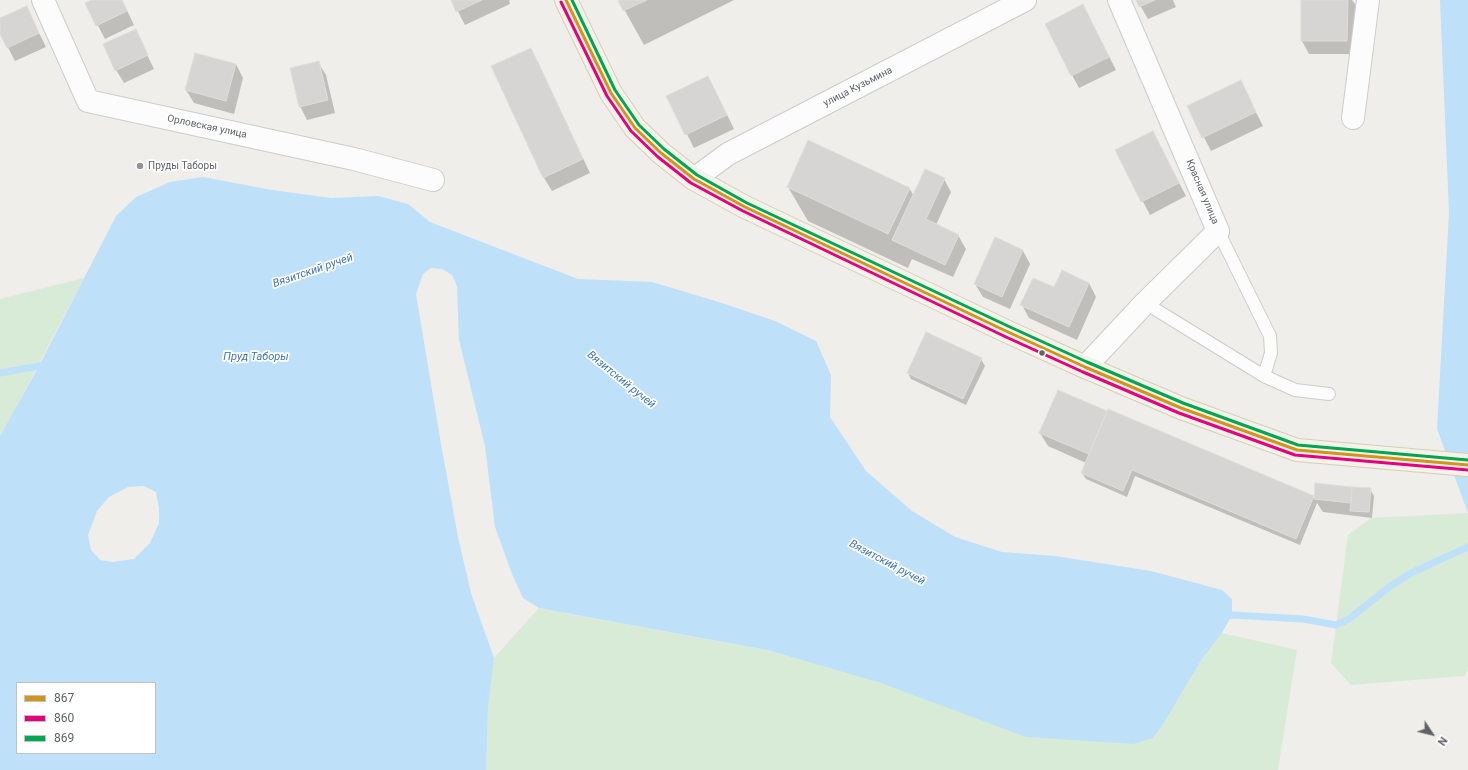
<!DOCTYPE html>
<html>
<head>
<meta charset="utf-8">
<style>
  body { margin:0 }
  #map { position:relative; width:1468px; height:770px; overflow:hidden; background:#efeeea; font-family:Roboto,sans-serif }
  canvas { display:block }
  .legend { position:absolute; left:16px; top:682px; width:140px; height:72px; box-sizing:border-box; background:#fff; border:1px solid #bfc1c3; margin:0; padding:5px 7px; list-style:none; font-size:12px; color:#5f6368 }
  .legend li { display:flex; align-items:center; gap:8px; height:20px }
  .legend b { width:20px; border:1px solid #bfc1c3 }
  .north { position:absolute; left:1412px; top:714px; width:40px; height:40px; -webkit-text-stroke:3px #fff; paint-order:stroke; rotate:125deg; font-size:11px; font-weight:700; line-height:16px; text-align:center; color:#5f6368 }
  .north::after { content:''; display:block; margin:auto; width:14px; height:18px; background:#5f6368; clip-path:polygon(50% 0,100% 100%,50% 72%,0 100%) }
</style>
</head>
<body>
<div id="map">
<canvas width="1468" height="770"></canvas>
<ul class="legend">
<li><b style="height:5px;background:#d1951a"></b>867</li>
<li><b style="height:5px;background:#e5007d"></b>860</li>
<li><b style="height:5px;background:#00a651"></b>869</li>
</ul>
<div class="north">N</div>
</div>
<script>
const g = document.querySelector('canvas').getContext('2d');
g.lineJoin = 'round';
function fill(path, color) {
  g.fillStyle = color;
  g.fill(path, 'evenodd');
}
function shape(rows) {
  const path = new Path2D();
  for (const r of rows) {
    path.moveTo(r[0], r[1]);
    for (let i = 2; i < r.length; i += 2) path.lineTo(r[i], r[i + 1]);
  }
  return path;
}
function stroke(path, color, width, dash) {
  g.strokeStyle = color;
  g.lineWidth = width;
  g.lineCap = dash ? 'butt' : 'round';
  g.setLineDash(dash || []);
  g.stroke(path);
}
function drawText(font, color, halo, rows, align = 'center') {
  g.font = font + ' Roboto,sans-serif';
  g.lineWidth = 3.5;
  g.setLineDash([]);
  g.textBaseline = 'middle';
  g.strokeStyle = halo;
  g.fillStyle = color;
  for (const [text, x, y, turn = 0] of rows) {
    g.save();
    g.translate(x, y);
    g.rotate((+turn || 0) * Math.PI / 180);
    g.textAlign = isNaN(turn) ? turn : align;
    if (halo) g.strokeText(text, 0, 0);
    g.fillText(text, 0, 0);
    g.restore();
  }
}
fill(shape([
  [84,278,10,419,0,436,0,299],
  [1468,513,1468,670,1464,676,1351,685,1331,663,1348,535,1371,518],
  [539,608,767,650,881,683,1153,738,1164,723,1202,659,1222,633,1297,650,1278,770,486,770,488,709,494,658]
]), '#d8ebd6');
fill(shape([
  [1440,0,1468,0,1468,513,1437,429,1449,213],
  [203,177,272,190,331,198,378,196,408,204,430,222,578,279,652,282,722,303,775,321,816,341,831,375,830,417,866,471,912,511,955,537,1002,552,1055,556,1151,571,1222,590,1232,599,1232,615,1222,633,1202,659,1164,723,1153,738,1133,744,1026,737,881,683,767,650,539,608,523,598,512,574,495,527,485,446,459,340,457,286,452,275,442,269,431,268,423,274,416,294,441,444,458,537,471,593,494,658,488,709,486,770,0,770,0,436,39,366,116,216,136,197,170,182],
  [144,486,156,492,159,508,159,523,150,543,134,559,113,562,100,560,91,550,88,535,97,511,109,497,128,487],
  [17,683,155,683,155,753,17,753]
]), '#bfe0f9');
fill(shape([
  [94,0,122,0,134,25,105,39,86,3],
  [452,0,509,0,510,4,465,25],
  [619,0,734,0,644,45],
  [1137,0,1173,0,1176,7,1148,19],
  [1302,0,1352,0,1355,4,1354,54,1309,54,1302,41],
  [26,7,46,47,15,61,0,32,0,19],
  [1090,19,1116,70,1079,88,1072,75],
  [135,30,154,69,124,83,116,70],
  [530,49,538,62,590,173,552,191,544,178,492,67],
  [318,62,326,75,335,113,307,120,300,106],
  [236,64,243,78,234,114,194,103,186,90],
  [1240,81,1263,126,1211,151,1188,106],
  [715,90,734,129,694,148,668,97],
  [1153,132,1186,196,1150,215,1116,150],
  [944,179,951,192,936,225,958,235,966,249,953,277,912,259,908,268,808,221,788,187,909,188,914,196],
  [996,239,1023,251,1030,264,1010,309,983,297,975,284],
  [1089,283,1096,297,1077,340,1029,318,1022,305,1054,289],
  [981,359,985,366,966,405,911,379,908,373],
  [1058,391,1108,412,1108,410,1315,497,1370,489,1374,496,1372,518,1323,512,1317,503,1300,545,1135,476,1127,497,1086,479,1082,473,1086,463,1048,446,1040,433]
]), '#0003');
stroke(shape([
  [0,373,39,366,48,363],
  [1223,617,1232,615,1303,619,1336,625,1349,619,1389,587,1411,573,1468,547]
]), '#bfe0f9', 7);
const building = shape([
  [91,0,122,0,127,11,96,26,85,3,91,0],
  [451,0,482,0,456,12,451,0],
  [618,0,647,0,623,11,618,0],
  [1136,0,1155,0,1139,7,1136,0],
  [1301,0,1348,0,1347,41,1301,41,1301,0],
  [1083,4,1109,57,1071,76,1045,24,1083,4],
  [27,6,39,33,7,48,0,34,0,18,27,6],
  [136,29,148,55,115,71,103,44,136,29],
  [531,48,583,159,543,178,491,66,531,48],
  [195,53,236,64,226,101,185,90,195,53],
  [319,61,328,100,299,107,290,68,319,61],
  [708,76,727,115,685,135,666,96,708,76],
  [1241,80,1256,112,1202,138,1187,106,1241,80],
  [1153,131,1179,183,1141,202,1115,150,1153,131],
  [808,140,910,188,888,234,787,187,808,140],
  [925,169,945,178,926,219,959,235,945,265,892,240,925,169],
  [995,237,1023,250,1002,297,974,284,995,237],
  [1062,270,1089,283,1069,327,1020,305,1033,278,1054,287,1062,270],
  [926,332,982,358,963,399,907,373,926,332],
  [1058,390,1107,411,1089,454,1039,433,1058,390],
  [1108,409,1314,496,1296,539,1132,470,1123,491,1081,473,1108,409],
  [1315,483,1352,487,1351,503,1314,499,1315,483],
  [1352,487,1371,488,1369,512,1350,511,1352,487]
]);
fill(building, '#d6d5d3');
stroke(building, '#deddd9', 1);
const service = shape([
  [1145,303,1264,376,1271,353,1270,336,1218,231],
  [1264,376,1295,390,1329,394]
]);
const minor = shape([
  [43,0,88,101,354,159,433,180],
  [1353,118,1368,0],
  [694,179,728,154,1025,0],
  [1085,367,1145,303,1218,231,1119,0]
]);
const primary = shape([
  [566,0,611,93,635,128,661,153,694,179,745,207,1008,332,1085,367,1181,408,1297,450,1468,465]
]);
stroke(service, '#cbcccc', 14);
stroke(minor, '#cbcccc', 24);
stroke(primary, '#d7ceb8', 24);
stroke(service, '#fdfcfc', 12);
stroke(minor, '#fdfcfc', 22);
stroke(primary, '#f4f2e9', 22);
stroke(shape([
  [566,0,611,93,635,128,661,153,694,179,745,207,1008,332,1085,367,1181,408,1297,450,1468,465]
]), '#d1951a', 3);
stroke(shape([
  [561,2,607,96,631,131,658,157,691,183,743,211,1006,337,1083,372,1179,413,1295,455,1468,470]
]), '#e5007d', 3);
stroke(shape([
  [572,0,615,90,639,125,664,149,697,175,747,203,1010,327,1087,362,1183,403,1298,445,1468,460]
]), '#00a651', 3);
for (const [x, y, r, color] of [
  [140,166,4,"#919496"],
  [1042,353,3.5,"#5f6368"]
]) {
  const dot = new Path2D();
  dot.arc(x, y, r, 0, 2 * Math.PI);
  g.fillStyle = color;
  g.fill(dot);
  stroke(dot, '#fff', 1.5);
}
drawText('10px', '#5f6368', '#fff', [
  ["улица Кузьмина",858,87,-27],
  ["Орловская улица",207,127,12],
  ["Красная улица",1202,192,67]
]);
drawText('10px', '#5f6368', '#fff', [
  ["Пруды Таборы",148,166]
], 'left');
drawText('italic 11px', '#4174aa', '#fff', [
  ["Вязитский ручей",313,271,-19],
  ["Пруд Таборы",256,357],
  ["Вязитский ручей",621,380,39],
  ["Вязитский ручей",887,563,28]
]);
</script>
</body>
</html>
